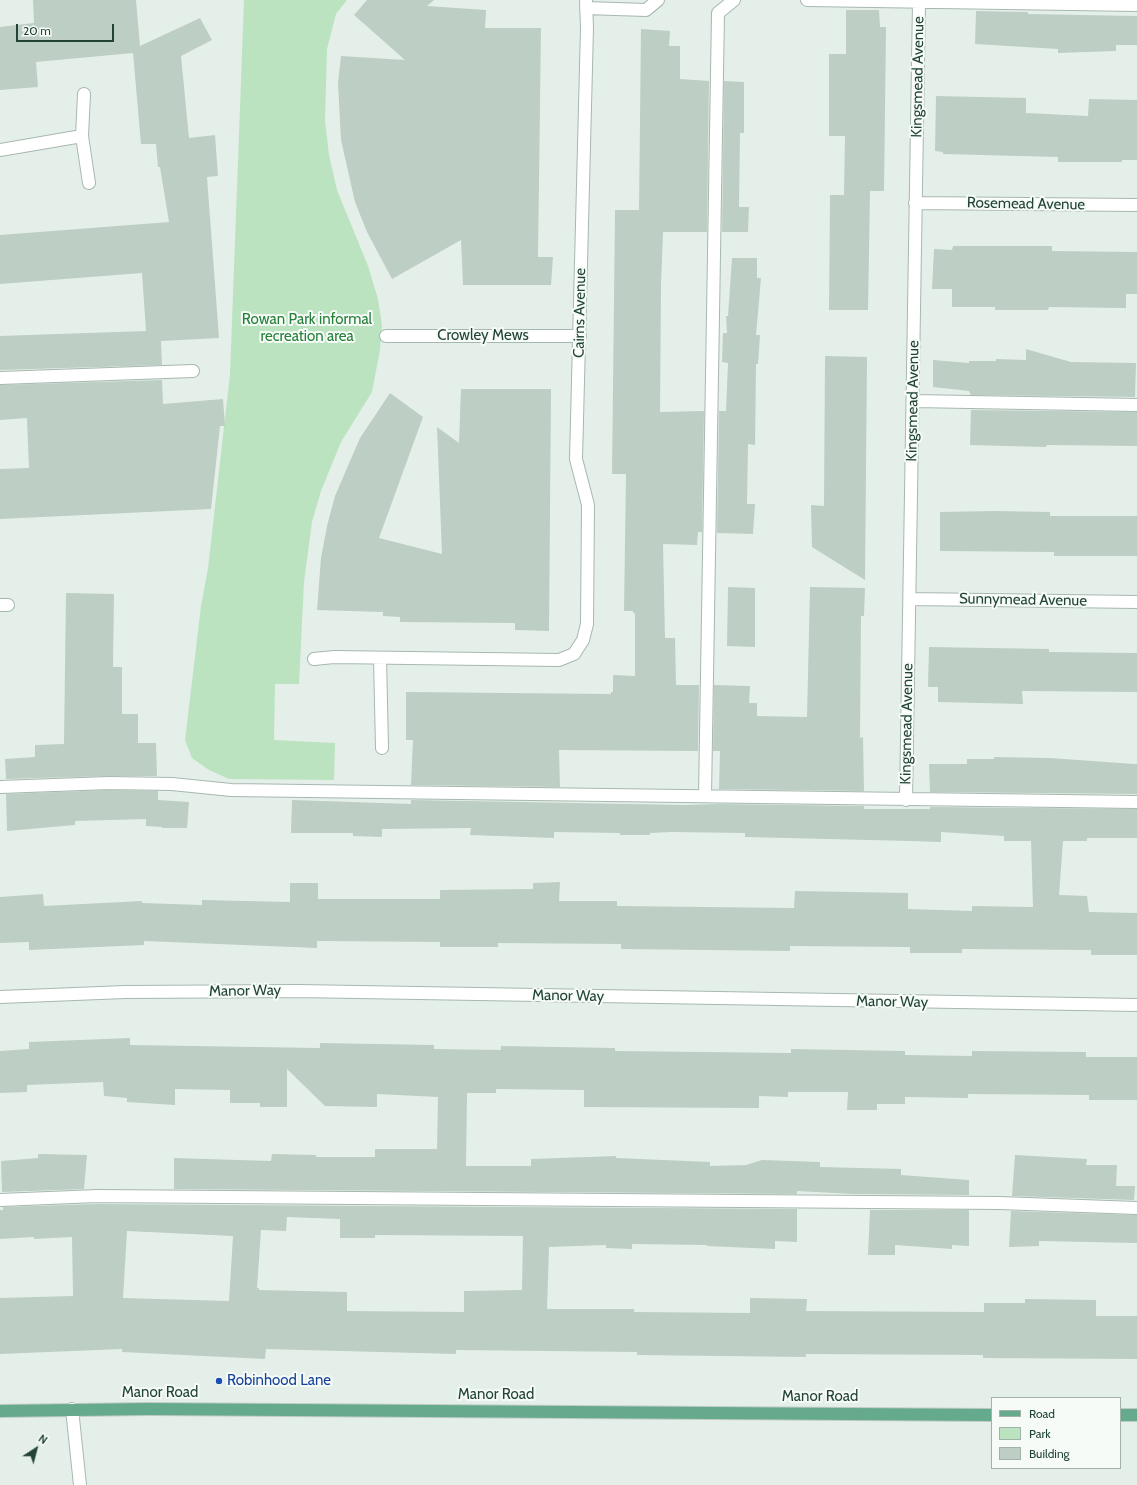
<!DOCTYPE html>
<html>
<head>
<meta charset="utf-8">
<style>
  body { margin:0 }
  #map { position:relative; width:1137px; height:1485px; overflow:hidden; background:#e5efe9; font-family:Cabin,sans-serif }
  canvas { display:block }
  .legend { position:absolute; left:991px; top:1397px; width:130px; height:72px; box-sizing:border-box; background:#f6fbf8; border:1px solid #a1b2aa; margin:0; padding:5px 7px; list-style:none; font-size:12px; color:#214435 }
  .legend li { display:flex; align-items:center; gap:8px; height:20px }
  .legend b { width:20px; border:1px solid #a1b2aa }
  .north { position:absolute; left:16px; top:1429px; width:40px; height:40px; -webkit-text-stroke:3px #f6fbf8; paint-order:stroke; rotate:36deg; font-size:11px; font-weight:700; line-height:16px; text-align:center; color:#214435 }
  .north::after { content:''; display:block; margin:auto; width:14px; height:18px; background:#214435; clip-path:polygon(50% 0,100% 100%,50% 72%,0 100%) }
  .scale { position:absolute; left:16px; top:24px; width:98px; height:18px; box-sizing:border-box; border:2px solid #214435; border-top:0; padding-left:5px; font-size:12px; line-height:14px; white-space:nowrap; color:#214435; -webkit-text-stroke:3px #f6fbf8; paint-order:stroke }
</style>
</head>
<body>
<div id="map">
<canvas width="1137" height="1485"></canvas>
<ul class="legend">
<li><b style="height:5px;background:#65aa8c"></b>Road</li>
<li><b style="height:11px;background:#bce3c0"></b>Park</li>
<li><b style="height:11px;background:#bdcec4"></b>Building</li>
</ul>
<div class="north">N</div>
<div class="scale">20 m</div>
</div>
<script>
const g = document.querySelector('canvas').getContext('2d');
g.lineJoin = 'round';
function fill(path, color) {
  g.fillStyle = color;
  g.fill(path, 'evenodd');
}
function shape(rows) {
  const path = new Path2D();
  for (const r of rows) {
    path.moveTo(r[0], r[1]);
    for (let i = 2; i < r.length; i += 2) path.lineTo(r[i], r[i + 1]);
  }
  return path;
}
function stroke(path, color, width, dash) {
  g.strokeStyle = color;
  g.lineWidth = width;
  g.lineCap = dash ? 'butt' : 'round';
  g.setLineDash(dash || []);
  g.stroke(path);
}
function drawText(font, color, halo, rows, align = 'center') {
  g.font = font + ' Cabin,sans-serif';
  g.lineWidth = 4;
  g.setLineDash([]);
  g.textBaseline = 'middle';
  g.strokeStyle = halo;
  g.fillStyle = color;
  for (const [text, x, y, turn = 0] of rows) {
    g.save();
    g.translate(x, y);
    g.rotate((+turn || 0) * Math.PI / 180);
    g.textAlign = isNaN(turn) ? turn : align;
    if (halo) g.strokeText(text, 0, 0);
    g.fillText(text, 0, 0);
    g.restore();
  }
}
fill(shape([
  [244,0,347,0,336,14,327,49,325,120,329,155,337,190,368,266,378,299,382,325,380,350,372,392,341,442,321,491,312,522,304,582,299,684,275,684,274,740,335,743,334,780,229,779,209,770,192,758,185,740,201,606,208,568,230,374]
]), '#bce3c0');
fill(shape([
  [33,0,136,0,140,46,200,18,212,40,181,56,189,138,215,135,218,176,207,177,219,338,161,341,162,365,0,370,0,336,146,331,142,273,0,284,0,235,169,222,160,167,158,167,156,144,141,144,133,53,36,62,38,87,0,90,0,27,34,23],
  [367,0,434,0,427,6,486,10,485,28,541,28,538,257,553,257,551,285,463,285,461,240,392,279,367,232,355,202,341,140,338,83,341,56,405,60,354,15],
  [846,10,879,10,880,27,886,27,884,191,870,191,868,310,829,310,830,195,844,195,845,136,829,136,829,54,846,54],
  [976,11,1028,12,1028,14,1137,16,1137,45,1116,45,1116,51,1058,53,1058,49,975,44],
  [641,29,670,31,669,46,680,46,680,79,709,81,707,232,663,232,661,285,660,412,704,411,702,532,698,532,697,545,663,544,665,638,675,638,676,685,699,685,698,751,559,750,560,787,411,785,413,740,406,740,406,692,611,694,611,692,613,692,613,675,635,676,635,613,633,613,633,611,624,611,626,474,612,474,615,210,639,210],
  [724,81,744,82,744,133,740,133,739,207,749,207,748,232,722,232],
  [936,96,1026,98,1026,113,1088,116,1089,99,1137,100,1137,160,1122,160,1122,162,1058,162,1058,157,943,154,943,152,935,151],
  [953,246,1052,246,1052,251,1137,252,1137,294,1126,294,1126,308,1049,307,1048,310,995,310,995,307,952,307,952,289,932,289,934,249,952,250],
  [732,258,757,258,757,278,761,278,756,335,760,335,758,364,756,364,755,445,748,444,747,504,755,504,753,534,717,533,719,411,726,411,728,363,722,362,723,333,727,333,726,316,728,316],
  [1026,349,1071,362,1136,363,1135,397,971,395,969,391,933,387,933,360,969,363,969,361,996,361,996,359,1026,360],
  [825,356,867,357,865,580,812,547,811,505,824,506],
  [162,380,163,404,223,399,225,426,220,426,211,509,0,519,0,469,29,468,27,418,0,420,0,385],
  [461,389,551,389,549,631,515,630,515,623,400,622,400,617,383,616,383,612,317,610,321,558,327,526,335,496,360,438,390,393,423,417,379,538,442,554,437,427,459,443],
  [971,410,1137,412,1137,446,1047,445,1046,447,970,445],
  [994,511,1050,512,1050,516,1137,516,1137,556,1054,556,1054,552,940,551,940,512],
  [728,587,755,588,755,647,727,646],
  [810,587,865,588,864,616,861,616,860,738,863,737,864,791,719,789,720,751,713,751,714,685,750,686,749,703,757,703,757,716,807,717],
  [66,593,114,594,113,667,122,667,122,714,138,714,138,743,156,743,157,776,109,776,6,779,5,759,35,757,35,745,64,744],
  [929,647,1049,649,1049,652,1137,653,1137,692,1022,691,1023,704,938,702,938,687,928,687],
  [994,757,1050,758,1134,764,1137,764,1137,794,930,792,929,764,967,764,967,759,994,759],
  [109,790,158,791,158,800,189,802,187,828,162,828,162,827,146,826,146,819,75,821,75,825,7,831,6,794],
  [292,800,411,804,411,800,684,805,718,804,864,806,864,809,930,809,930,807,1137,809,1137,838,1087,838,1087,841,1063,841,1059,895,1087,896,1089,912,1137,913,1137,955,1091,955,1091,950,962,949,962,953,910,953,910,947,790,946,790,951,621,949,621,944,498,943,498,947,440,947,440,942,317,941,317,948,144,941,144,945,29,950,29,942,0,943,0,897,43,894,44,906,142,901,142,903,202,905,202,900,290,902,290,883,318,883,318,899,440,899,440,890,533,889,533,883,560,882,559,901,617,901,617,906,794,908,795,891,908,893,908,909,972,911,972,906,1033,907,1031,841,1004,841,1004,836,941,832,941,842,910,841,745,837,745,833,672,832,650,833,650,835,620,835,620,833,554,832,554,838,470,835,471,828,382,829,382,837,353,836,353,833,291,833],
  [130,1038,130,1045,320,1048,320,1043,434,1045,434,1049,501,1050,501,1046,615,1048,615,1051,791,1053,791,1049,905,1051,905,1055,972,1056,972,1051,1086,1052,1086,1057,1137,1057,1137,1100,1089,1100,1089,1095,968,1094,968,1098,905,1097,905,1104,877,1104,877,1110,847,1110,848,1092,788,1092,788,1097,759,1096,759,1108,584,1107,584,1090,496,1089,496,1093,467,1093,466,1166,531,1166,531,1159,616,1156,616,1158,710,1162,710,1166,746,1165,762,1160,820,1162,820,1167,901,1169,901,1175,969,1180,969,1195,853,1194,797,1191,797,1194,174,1189,174,1158,271,1161,272,1154,316,1155,316,1157,375,1157,375,1149,437,1149,438,1097,377,1094,377,1107,325,1106,287,1069,287,1107,260,1107,260,1103,230,1103,230,1090,175,1089,175,1105,127,1102,127,1098,104,1096,103,1082,27,1085,27,1092,0,1093,0,1051,29,1049,29,1042],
  [38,1154,87,1155,84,1189,2,1192,1,1161,38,1158],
  [1015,1155,1087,1159,1086,1165,1117,1165,1116,1186,1135,1186,1134,1200,1012,1196],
  [97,1204,797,1209,797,1242,775,1241,775,1249,707,1246,707,1245,632,1244,632,1249,606,1248,606,1245,549,1247,547,1309,634,1309,634,1312,750,1313,750,1298,807,1299,806,1311,984,1312,984,1303,1025,1303,1025,1299,1096,1300,1096,1316,1137,1316,1137,1359,983,1358,983,1355,806,1354,806,1357,637,1355,637,1352,456,1350,456,1354,266,1349,265,1359,122,1352,122,1349,0,1354,0,1298,73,1296,72,1237,34,1239,34,1237,0,1239,0,1210,3,1210,3,1207],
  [287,1217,340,1219,340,1238,375,1238,375,1235,523,1236,522,1290,464,1291,464,1312,347,1311,347,1292,259,1290,259,1288,257,1288,261,1230,286,1231],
  [127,1231,233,1236,229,1301,123,1298],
  [870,1210,969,1210,969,1246,952,1245,952,1249,895,1245,895,1255,868,1255],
  [1011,1211,1137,1215,1137,1243,1039,1241,1039,1246,1009,1247]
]), '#bdcec4');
const minor = shape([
  [807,0,1137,5],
  [586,8,646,10,658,0],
  [84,94,82,136,89,183],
  [0,150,82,136],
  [915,203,1137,205],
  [386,336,580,336],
  [0,378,193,371],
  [914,401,1137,405],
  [910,599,1137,602],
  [0,605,8,605],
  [380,658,382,748],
  [314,659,334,657,559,660,574,654,583,640,587,624,588,505,576,459,587,28,586,0],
  [0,787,109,783,172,784,231,790,1137,802],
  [705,796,718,13,734,0],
  [906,800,919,2],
  [0,997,125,992,298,991,1137,1005],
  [0,1200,97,1196,999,1203,1137,1208],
  [72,1409,80,1485]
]);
const major = shape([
  [0,1411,148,1409,992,1415],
  [1120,1415,1137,1415]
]);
stroke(minor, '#a6b8af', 14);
stroke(major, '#c1cbc6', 14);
stroke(minor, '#fff', 12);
stroke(major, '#65aa8c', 12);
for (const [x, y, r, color] of [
  [219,1381,4,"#1a4fb4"]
]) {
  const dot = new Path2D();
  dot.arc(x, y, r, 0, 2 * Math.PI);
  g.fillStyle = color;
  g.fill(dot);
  stroke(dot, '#f6fbf8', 1.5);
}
drawText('15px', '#214435', '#f6fbf8', [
  ["Kingsmead Avenue",918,77,-89],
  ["Rosemead Avenue",1026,204,1],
  ["Cairns Avenue",580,313,-89],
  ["Crowley Mews",483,336],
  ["Kingsmead Avenue",913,401,-89],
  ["Sunnymead Avenue",1023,600,1],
  ["Kingsmead Avenue",907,724,-89],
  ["Manor Way",245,991,-1],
  ["Manor Way",568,996,1],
  ["Manor Way",892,1002,1],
  ["Manor Road",160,1393],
  ["Manor Road",496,1395],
  ["Manor Road",820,1397]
]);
drawText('15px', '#26803a', '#f6fbf8', [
  ["Rowan Park informal",307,320],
  ["recreation area",307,337]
]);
drawText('15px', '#164399', '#f6fbf8', [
  ["Robinhood Lane",227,1381]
], 'left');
</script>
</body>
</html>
